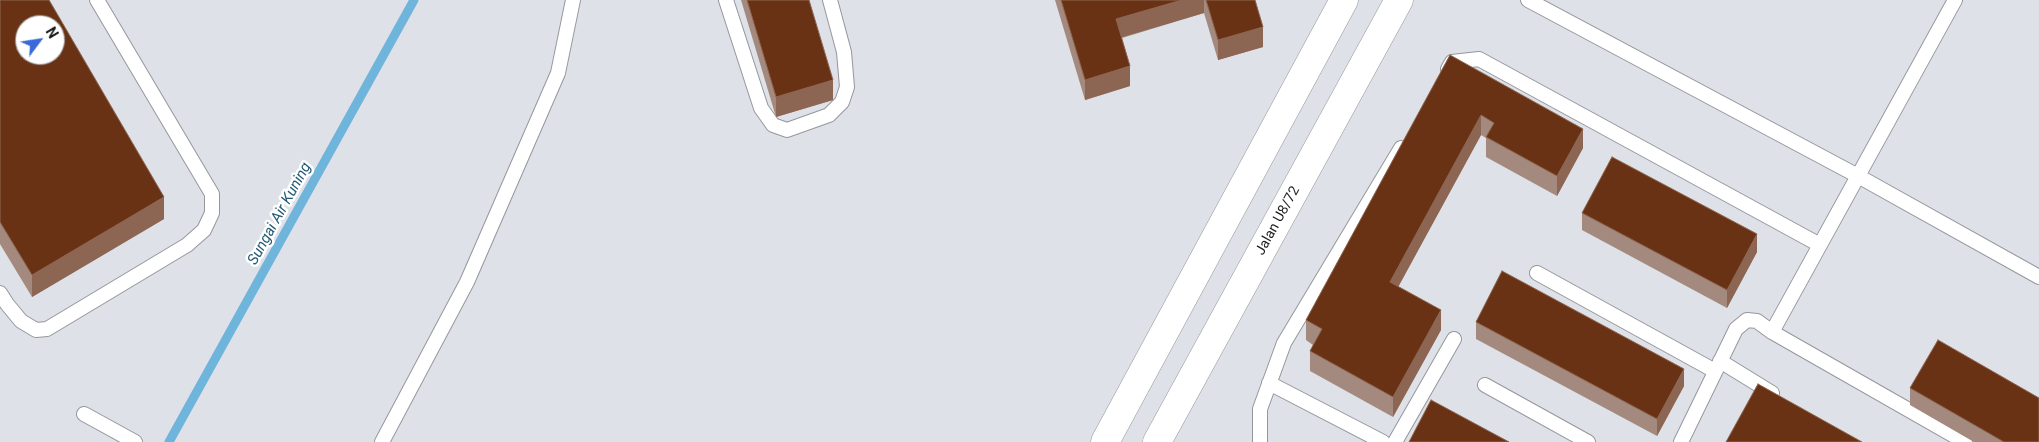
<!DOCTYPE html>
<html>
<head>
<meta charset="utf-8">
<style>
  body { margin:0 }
  #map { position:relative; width:2039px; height:442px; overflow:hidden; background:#dee1e7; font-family:Roboto,sans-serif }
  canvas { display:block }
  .north { position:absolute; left:15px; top:15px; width:50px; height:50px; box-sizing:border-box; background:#fff; border:1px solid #a3a4a5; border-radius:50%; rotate:59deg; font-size:14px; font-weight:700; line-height:20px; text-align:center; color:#1a1b1d }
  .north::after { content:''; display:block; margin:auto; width:18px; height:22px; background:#3969d9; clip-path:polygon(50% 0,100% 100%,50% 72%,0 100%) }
</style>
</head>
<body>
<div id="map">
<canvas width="2039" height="442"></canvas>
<div class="north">N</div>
</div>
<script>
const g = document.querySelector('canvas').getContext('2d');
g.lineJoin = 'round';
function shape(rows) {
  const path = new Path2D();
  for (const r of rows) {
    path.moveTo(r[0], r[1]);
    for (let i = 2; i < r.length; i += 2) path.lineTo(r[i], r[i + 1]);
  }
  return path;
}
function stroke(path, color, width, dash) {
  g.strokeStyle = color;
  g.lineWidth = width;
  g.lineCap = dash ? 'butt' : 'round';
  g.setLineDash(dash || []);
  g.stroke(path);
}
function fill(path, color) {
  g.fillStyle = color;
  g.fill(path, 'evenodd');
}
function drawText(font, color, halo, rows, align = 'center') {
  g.font = font + ' Roboto,sans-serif';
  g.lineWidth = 5;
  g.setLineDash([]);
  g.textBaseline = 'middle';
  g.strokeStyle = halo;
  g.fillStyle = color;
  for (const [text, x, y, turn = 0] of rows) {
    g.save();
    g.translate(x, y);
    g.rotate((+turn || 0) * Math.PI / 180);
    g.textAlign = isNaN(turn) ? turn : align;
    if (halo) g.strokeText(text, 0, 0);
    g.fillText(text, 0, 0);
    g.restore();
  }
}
stroke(shape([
  [169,442,414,0]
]), '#6fb5db', 9);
const service = shape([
  [726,0,761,108,773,125,787,130,829,115,842,102,847,87,844,52,830,0],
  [1528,0,1858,176,2039,277],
  [1448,69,1452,62,1479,59,1820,245],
  [1537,273,1715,371],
  [0,293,7,304,21,321,36,330,47,329,187,245,204,230,212,213,212,194,97,0],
  [1772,332,1955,0],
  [1720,361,1772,393],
  [1269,383,1383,442],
  [1485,385,1588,442],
  [84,414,135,442],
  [382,442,467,282,558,73,573,0],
  [1260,442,1260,409,1284,343,1401,148],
  [1395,442,1454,339],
  [1681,442,1736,329,1747,320,1757,321,1772,332,1965,442]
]);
const minor = shape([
  [1105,442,1344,0],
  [1157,442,1399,0]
]);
stroke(service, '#94979c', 16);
stroke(minor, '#94979c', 29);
stroke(service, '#fff', 14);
stroke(minor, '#fff', 28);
fill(shape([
  [0,0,164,219,32,297,0,244],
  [741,0,809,0,833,100,776,117],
  [1055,0,1255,0,1263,47,1218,60,1204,13,1122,38,1130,86,1085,100],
  [1450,55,1583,148,1557,196,1486,157,1486,138,1481,135,1398,287,1441,330,1393,417,1310,371,1310,351,1313,345,1306,340,1306,320],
  [1582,213,1757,252,1727,308,1582,230],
  [1476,322,1684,386,1657,436,1476,339],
  [1910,388,2039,442,1974,442,1910,405]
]), '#a48a7e');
fill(shape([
  [1182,0,1204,0,1204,13,1116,39,1116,19],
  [1263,27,1263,47,1218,60,1218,40],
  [1130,66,1130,86,1085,100,1085,80],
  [833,80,833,100,776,117,776,97],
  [1481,115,1481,135,1390,302,1390,282],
  [1583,129,1583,148,1557,196,1557,176],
  [164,197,164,219,32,297,32,275],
  [1757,234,1757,252,1727,308,1727,290],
  [1441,310,1441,330,1393,417,1393,397],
  [1684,369,1684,386,1657,436,1657,419]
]), '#8d6653');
const building = shape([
  [0,0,49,0,164,197,32,275,0,222,0,0],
  [25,25,55,25,55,55,25,55,25,25],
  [747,0,809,0,833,80,776,97,747,0],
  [1061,0,1182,0,1116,19,1130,66,1085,80,1061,0],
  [1206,0,1255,0,1263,27,1218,40,1206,0],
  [1450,55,1583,129,1557,176,1486,137,1494,123,1481,115,1390,282,1441,310,1393,397,1310,351,1322,329,1306,320,1450,55],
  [1612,157,1757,234,1727,290,1582,213,1612,157],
  [1502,271,1684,369,1657,419,1476,322,1502,271],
  [1938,340,2039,398,2039,442,2004,442,1910,388,1938,340],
  [1758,384,1862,442,1726,442,1758,384],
  [1431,400,1509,442,1409,442,1431,400]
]);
fill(building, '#6a3214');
stroke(building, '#8d6653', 1);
drawText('14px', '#1a1b1d', '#fff', [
  ["Jalan U8/72",1278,221,-61]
]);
drawText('italic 15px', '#235a75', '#fff', [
  ["Sungai Air Kuning",280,214,-61]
]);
</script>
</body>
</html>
